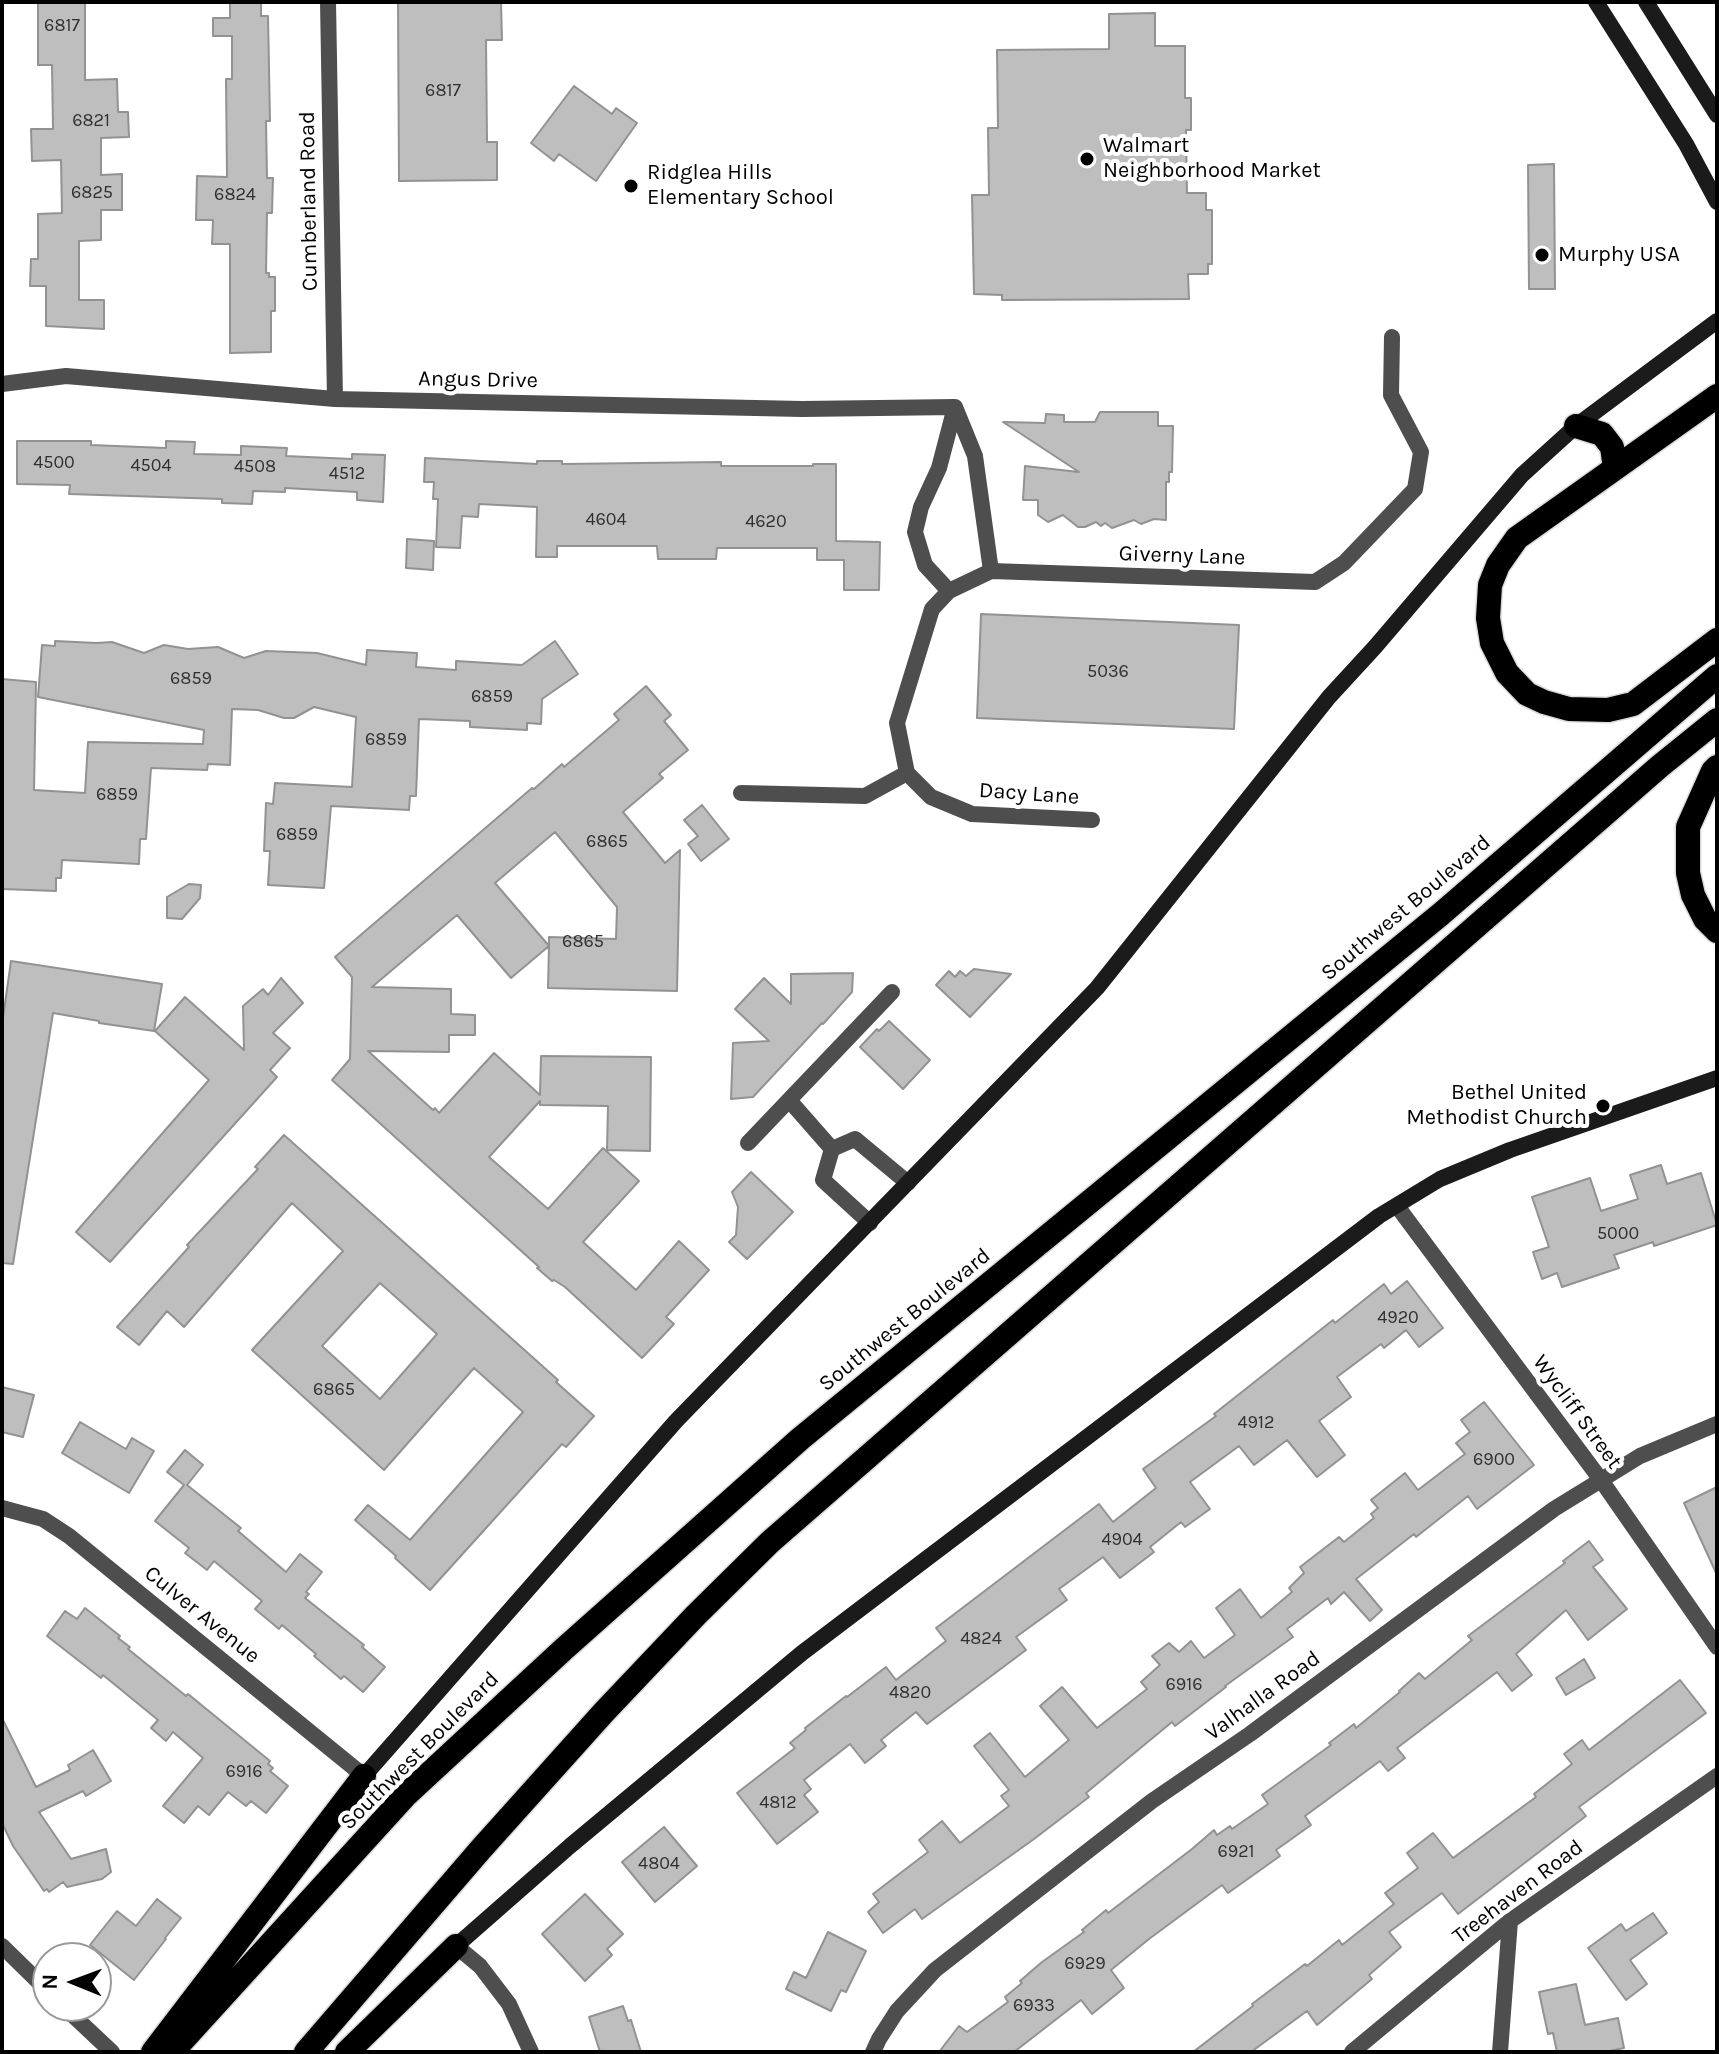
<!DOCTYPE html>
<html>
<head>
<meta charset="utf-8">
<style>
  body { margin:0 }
  #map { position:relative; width:1719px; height:2054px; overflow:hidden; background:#fff; font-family:Karla,sans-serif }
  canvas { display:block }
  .frame { position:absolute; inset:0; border:4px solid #000; pointer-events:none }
  .north { position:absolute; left:32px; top:1942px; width:80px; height:80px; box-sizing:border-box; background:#fff; border:2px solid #999; border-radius:50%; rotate:271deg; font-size:22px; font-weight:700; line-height:32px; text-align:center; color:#000 }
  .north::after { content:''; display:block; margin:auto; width:28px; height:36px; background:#000; clip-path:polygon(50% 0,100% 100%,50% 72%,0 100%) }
</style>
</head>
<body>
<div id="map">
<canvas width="1719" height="2054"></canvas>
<div class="frame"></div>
<div class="north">N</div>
</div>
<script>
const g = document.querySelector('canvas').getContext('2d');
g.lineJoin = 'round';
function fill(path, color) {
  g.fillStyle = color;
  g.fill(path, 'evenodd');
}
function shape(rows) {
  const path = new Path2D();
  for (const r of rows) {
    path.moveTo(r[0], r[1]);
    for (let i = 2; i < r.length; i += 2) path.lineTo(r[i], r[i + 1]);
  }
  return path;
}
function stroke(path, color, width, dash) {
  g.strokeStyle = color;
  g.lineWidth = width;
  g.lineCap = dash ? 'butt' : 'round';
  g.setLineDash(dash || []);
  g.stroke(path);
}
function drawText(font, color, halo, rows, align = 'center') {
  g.font = font + ' Karla,sans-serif';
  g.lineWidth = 8;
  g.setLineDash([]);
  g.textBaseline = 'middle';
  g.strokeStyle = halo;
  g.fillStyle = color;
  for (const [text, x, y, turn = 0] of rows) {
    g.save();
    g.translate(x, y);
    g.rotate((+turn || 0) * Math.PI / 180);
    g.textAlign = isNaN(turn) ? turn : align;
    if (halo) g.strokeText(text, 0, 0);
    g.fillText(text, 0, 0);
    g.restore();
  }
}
const building = shape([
  [38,2,85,2,85,80,117,79,118,112,128,112,129,137,101,138,101,175,122,174,122,210,101,210,101,240,79,241,79,300,104,300,104,329,46,326,46,286,30,286,31,259,38,259,38,214,62,213,61,160,32,161,31,129,53,129,52,65,38,65,38,2],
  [230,2,261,2,261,16,268,16,270,121,266,121,267,178,273,178,272,213,267,213,266,273,269,273,269,277,275,277,275,311,271,311,271,352,230,353,230,244,212,244,213,220,196,220,197,176,227,177,226,79,232,79,232,36,213,36,213,18,230,18,230,2],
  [398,2,501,2,502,40,486,40,487,142,497,142,497,180,399,181,398,2],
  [1155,13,1155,46,1185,46,1185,98,1191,98,1191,130,1186,130,1187,193,1206,193,1206,210,1212,210,1212,264,1208,264,1208,274,1188,274,1189,299,1002,300,1002,295,974,294,972,195,989,195,988,128,998,128,997,50,1109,49,1109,14,1155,13],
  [574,86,612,114,616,108,637,123,596,181,559,154,554,161,531,143,574,86],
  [1554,164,1555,289,1529,289,1528,165,1554,164],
  [1100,412,1158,412,1158,426,1173,426,1172,472,1169,472,1169,482,1166,482,1166,520,1154,519,1141,524,1134,520,1112,528,1105,523,1101,526,1096,522,1085,527,1078,527,1063,515,1048,522,1038,515,1038,500,1023,500,1025,466,1079,472,1003,422,1045,423,1046,414,1064,415,1064,422,1095,422,1100,412],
  [17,441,91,441,91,445,166,448,166,441,195,442,194,454,241,455,241,446,287,448,286,456,352,459,352,454,385,455,383,502,357,500,357,492,285,488,285,492,253,491,252,504,222,503,222,499,69,494,70,485,17,484,17,441],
  [425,458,537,464,537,461,562,461,562,464,721,462,721,466,813,466,813,464,836,464,836,541,880,542,879,590,844,590,844,560,817,560,817,548,717,548,716,559,658,559,657,546,557,546,557,557,536,557,537,507,479,504,478,517,462,516,460,548,436,547,438,499,433,499,434,482,424,482,425,458],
  [407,539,434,541,433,570,406,568,407,539],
  [981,614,1239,625,1234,729,977,718,981,614],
  [55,641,96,643,112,642,144,653,164,645,188,649,218,647,244,658,266,651,317,653,366,665,367,650,417,653,416,667,456,670,456,661,522,665,555,641,578,674,542,699,541,724,527,723,527,730,470,727,470,721,419,719,416,796,410,796,409,810,331,806,324,888,268,885,270,851,264,851,266,803,273,804,275,783,352,787,356,717,314,707,294,718,284,718,258,710,232,709,230,765,208,764,207,770,151,768,146,839,140,839,139,864,62,860,61,878,56,878,56,891,2,889,2,679,36,682,34,790,85,793,88,742,203,744,204,730,38,697,42,645,55,646,55,641],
  [646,686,671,715,664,721,688,750,659,774,663,778,623,812,665,863,680,850,677,991,548,988,549,946,511,978,457,915,372,987,451,989,451,1014,475,1015,475,1035,449,1035,449,1052,368,1051,433,1110,435,1108,439,1113,494,1053,540,1095,541,1056,651,1057,650,1151,607,1150,608,1106,540,1105,540,1101,489,1157,548,1209,603,1148,639,1181,583,1242,636,1290,679,1241,709,1270,666,1317,674,1324,642,1358,565,1287,554,1280,552,1281,537,1268,539,1267,332,1080,350,1059,352,977,335,957,532,788,534,789,562,764,564,767,619,720,614,714,646,686],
  [555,832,617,907,616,939,549,937,549,946,495,883,555,832],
  [702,805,729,839,701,861,688,844,698,836,684,820,702,805],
  [189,884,201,885,200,898,182,919,167,918,167,897,189,884],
  [11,961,162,984,154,1031,99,1023,99,1021,53,1013,13,1264,2,1263,2,1025,11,961],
  [974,969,1011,974,970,1017,936,985,949,971,955,977,960,971,966,976,974,969],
  [853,973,852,992,823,1024,822,1023,753,1097,731,1099,733,1043,769,1041,735,1009,764,978,791,1004,791,974,853,973],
  [281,978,303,1003,273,1033,290,1048,270,1070,277,1077,110,1262,76,1232,209,1080,155,1031,185,997,244,1050,243,1006,263,989,268,995,281,978],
  [889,1021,930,1060,903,1089,860,1047,877,1029,879,1031,889,1021],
  [284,1135,558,1380,556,1382,594,1416,566,1447,562,1444,430,1590,395,1558,396,1556,355,1520,368,1505,410,1540,523,1412,474,1368,384,1470,252,1350,343,1251,292,1203,184,1327,167,1311,139,1345,117,1327,189,1247,187,1245,258,1169,255,1167,284,1135],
  [380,1283,437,1334,380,1399,322,1346,380,1283],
  [1661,1165,1667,1184,1701,1173,1717,1225,1654,1246,1653,1242,1614,1255,1619,1268,1562,1287,1557,1273,1542,1279,1533,1252,1549,1247,1532,1197,1590,1178,1601,1211,1638,1199,1630,1175,1661,1165],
  [751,1172,793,1212,747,1259,729,1242,736,1235,738,1207,732,1192,751,1172],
  [1407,1281,1443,1328,1419,1347,1406,1330,1384,1348,1381,1344,1337,1377,1351,1397,1319,1421,1345,1455,1317,1477,1287,1440,1254,1465,1239,1446,1190,1482,1210,1509,1185,1527,1181,1522,1150,1547,1154,1552,1120,1578,1103,1557,1059,1589,1067,1600,1016,1637,1026,1650,927,1724,916,1712,881,1740,886,1746,865,1763,850,1744,804,1780,811,1789,804,1795,818,1812,777,1844,737,1793,795,1748,790,1743,806,1730,805,1728,846,1696,847,1697,886,1667,896,1680,946,1641,936,1628,1099,1504,1113,1522,1156,1488,1143,1469,1216,1416,1214,1414,1333,1320,1335,1323,1384,1284,1391,1294,1407,1281],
  [2,1387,34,1395,23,1437,2,1432,2,1387],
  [1484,1402,1534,1465,1477,1509,1468,1496,1416,1537,1414,1534,1356,1579,1382,1610,1370,1621,1344,1592,1331,1604,1328,1598,1287,1629,1293,1637,1225,1686,1226,1687,1175,1726,1172,1722,1086,1793,1089,1797,1034,1839,922,1919,915,1909,883,1933,868,1912,879,1902,873,1894,928,1852,919,1840,942,1821,960,1843,1009,1806,1001,1796,1009,1790,974,1746,990,1733,1025,1777,1069,1740,1040,1706,1062,1687,1097,1728,1147,1689,1141,1682,1160,1665,1152,1656,1169,1643,1179,1652,1191,1641,1204,1658,1235,1635,1216,1608,1240,1589,1261,1618,1292,1592,1289,1588,1304,1573,1300,1567,1339,1537,1344,1542,1374,1518,1371,1514,1378,1508,1371,1500,1405,1473,1418,1490,1465,1454,1456,1443,1470,1432,1461,1420,1484,1402],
  [80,1422,126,1449,132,1438,154,1451,129,1493,62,1453,80,1422],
  [185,1450,203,1465,187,1485,241,1528,238,1531,286,1572,300,1554,322,1572,306,1592,309,1594,305,1598,364,1645,362,1647,385,1667,363,1692,344,1676,341,1679,314,1656,316,1654,282,1625,279,1629,255,1609,262,1601,214,1561,207,1570,185,1553,189,1548,155,1521,184,1485,167,1472,185,1450],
  [1717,1487,1717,1575,1684,1503,1717,1487],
  [1589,1541,1603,1560,1593,1567,1627,1609,1588,1640,1566,1610,1516,1654,1532,1675,1512,1691,1497,1672,1397,1748,1405,1758,1388,1771,1380,1761,1305,1816,1311,1825,1276,1850,1280,1856,1228,1893,1222,1885,1149,1939,1111,1970,1124,1988,1092,2014,1081,2000,1014,2052,939,2052,959,2026,967,2032,1008,2002,1005,1997,1022,1983,1020,1981,1042,1962,1084,1932,1082,1930,1106,1910,1108,1913,1192,1849,1214,1830,1217,1835,1230,1826,1232,1829,1268,1804,1262,1795,1331,1745,1329,1743,1354,1724,1356,1728,1400,1692,1399,1691,1419,1673,1425,1679,1472,1640,1468,1636,1565,1563,1563,1561,1589,1541],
  [85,1608,120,1636,118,1638,130,1647,128,1649,186,1696,188,1694,270,1761,268,1764,273,1768,270,1771,288,1786,266,1813,251,1801,246,1806,228,1792,209,1815,198,1806,184,1823,163,1806,203,1758,173,1732,166,1741,151,1728,158,1720,103,1675,101,1678,47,1636,65,1611,77,1619,85,1608],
  [1584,1659,1595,1678,1566,1695,1556,1678,1584,1659],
  [1680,1680,1706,1713,1579,1807,1586,1816,1458,1914,1442,1893,1389,1932,1401,1947,1369,1975,1372,1979,1317,2025,1307,2011,1251,2052,1193,2052,1253,2006,1252,2004,1305,1964,1307,1966,1339,1940,1342,1945,1394,1904,1385,1893,1418,1868,1407,1853,1433,1833,1453,1858,1536,1797,1534,1794,1572,1764,1564,1754,1582,1740,1589,1750,1680,1680],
  [2,1718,36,1787,70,1770,68,1765,93,1750,111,1781,86,1796,83,1791,39,1812,71,1859,106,1849,111,1872,102,1879,67,1887,63,1882,49,1892,47,1889,44,1891,13,1846,2,1823,2,1718],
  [664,1827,697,1866,655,1902,622,1862,664,1827],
  [585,1894,623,1934,607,1949,612,1955,585,1981,542,1934,585,1894],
  [157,1899,181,1918,165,1938,166,1939,134,1980,90,1945,117,1911,136,1926,157,1899],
  [1653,1913,1667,1933,1630,1960,1647,1984,1626,2000,1588,1948,1621,1924,1626,1931,1653,1913],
  [828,1932,866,1951,846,1992,841,1990,831,2011,786,1989,794,1972,806,1978,828,1932],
  [1576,1984,1585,2025,1618,2018,1624,2048,1605,2052,1557,2052,1553,2033,1548,2034,1539,1992,1576,1984],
  [623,2006,628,2021,631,2020,641,2052,600,2052,589,2017,623,2006]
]);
fill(building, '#bebebe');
stroke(building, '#929292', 2);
const highway = shape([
  [1717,396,1517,538,1498,565,1490,585,1488,618,1492,643,1507,673,1527,694,1544,702,1569,709,1608,710,1633,704,1717,640],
  [1576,426,1602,434,1612,447,1615,468],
  [1717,767,1713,771,1688,827,1688,873,1693,895,1705,919,1717,931],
  [153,2052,364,1776],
  [172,2052,406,1795,565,1648,800,1439,1441,914,1717,676],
  [306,2052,481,1849,604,1712,696,1615,770,1542,1660,766,1717,720],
  [347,2052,456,1946]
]);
stroke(highway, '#dbdbdb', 27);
stroke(shape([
  [328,2,335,399],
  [2,384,66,376,335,399,802,409,955,407],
  [949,591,925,565,915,532,921,507,939,468,955,407,975,456,991,571],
  [907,773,897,723,932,609,949,591,991,571,1315,582,1344,563,1415,489,1421,452,1391,395,1392,337],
  [907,773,931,797,972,814,1092,820],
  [741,793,865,796,907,773],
  [789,1100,832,1149],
  [748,1143,892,992],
  [1397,1206,1601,1480,1717,1647],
  [870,1223,823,1180,832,1149,855,1139,908,1183],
  [2,1508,43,1519,69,1536,364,1776],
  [2,1946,48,1991],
  [456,1946,480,1966,509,2004,531,2052],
  [63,2006,112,2052],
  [873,2052,879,2039,897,2011,935,1970,1152,1801,1250,1734,1554,1509,1640,1456,1717,1424],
  [1352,2052,1510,1921,1717,1776],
  [1500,2052,1510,1921]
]), '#4e4e4e', 16);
stroke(shape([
  [1596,2,1686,144,1717,202],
  [1646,2,1717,115],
  [364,1776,676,1421,1097,988,1329,697,1375,647,1522,475,1576,426,1717,321],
  [456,1946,570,1846,802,1653,1379,1216,1440,1179,1510,1150,1717,1078]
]), '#1b1b1b', 16);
stroke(highway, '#000', 24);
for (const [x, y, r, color] of [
  [1087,159,8,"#000"],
  [631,186,8,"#000"],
  [1542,255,8,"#000"],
  [1603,1106,8,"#000"]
]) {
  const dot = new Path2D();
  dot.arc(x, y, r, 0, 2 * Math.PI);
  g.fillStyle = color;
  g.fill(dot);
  stroke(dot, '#fff', 3);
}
drawText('18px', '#303030', null, [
  ["6817",62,26],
  ["6817",443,91],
  ["6821",91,121],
  ["6825",92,193],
  ["6824",235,195],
  ["4500",54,463],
  ["4504",151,466],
  ["4508",255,467],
  ["4512",347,474],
  ["4604",606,520],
  ["4620",766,522],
  ["5036",1108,672],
  ["6859",191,679],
  ["6859",492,697],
  ["6859",386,740],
  ["6859",117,795],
  ["6859",297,835],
  ["6865",607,842],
  ["6865",583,942],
  ["5000",1618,1234],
  ["4920",1398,1318],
  ["6865",334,1390],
  ["4912",1256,1423],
  ["6900",1494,1460],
  ["4904",1122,1540],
  ["4824",981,1639],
  ["6916",1184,1685],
  ["4820",910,1693],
  ["6916",244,1772],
  ["4812",778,1803],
  ["6921",1236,1852],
  ["4804",659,1864],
  ["6929",1085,1964],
  ["6933",1034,2006]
]);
drawText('22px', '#000', '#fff', [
  ["Walmart",1103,146],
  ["Neighborhood Market",1103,171],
  ["Ridglea Hills",647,173],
  ["Elementary School",647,198],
  ["Murphy USA",1558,255],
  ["Bethel United",1587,1093,"right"],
  ["Methodist Church",1587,1118,"right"]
], 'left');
drawText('22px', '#000', '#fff', [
  ["Cumberland Road",309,201,-91],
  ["Angus Drive",478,380,1],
  ["Giverny Lane",1182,556,2],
  ["Dacy Lane",1029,794,4],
  ["Southwest Boulevard",1406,908,-40],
  ["Southwest Boulevard",905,1320,-39],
  ["Wycliff Street",1577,1412,54],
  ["Culver Avenue",202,1615,39],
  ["Valhalla Road",1263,1696,-36],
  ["Southwest Boulevard",420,1751,-45],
  ["Treehaven Road",1518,1892,-37]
]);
</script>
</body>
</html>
